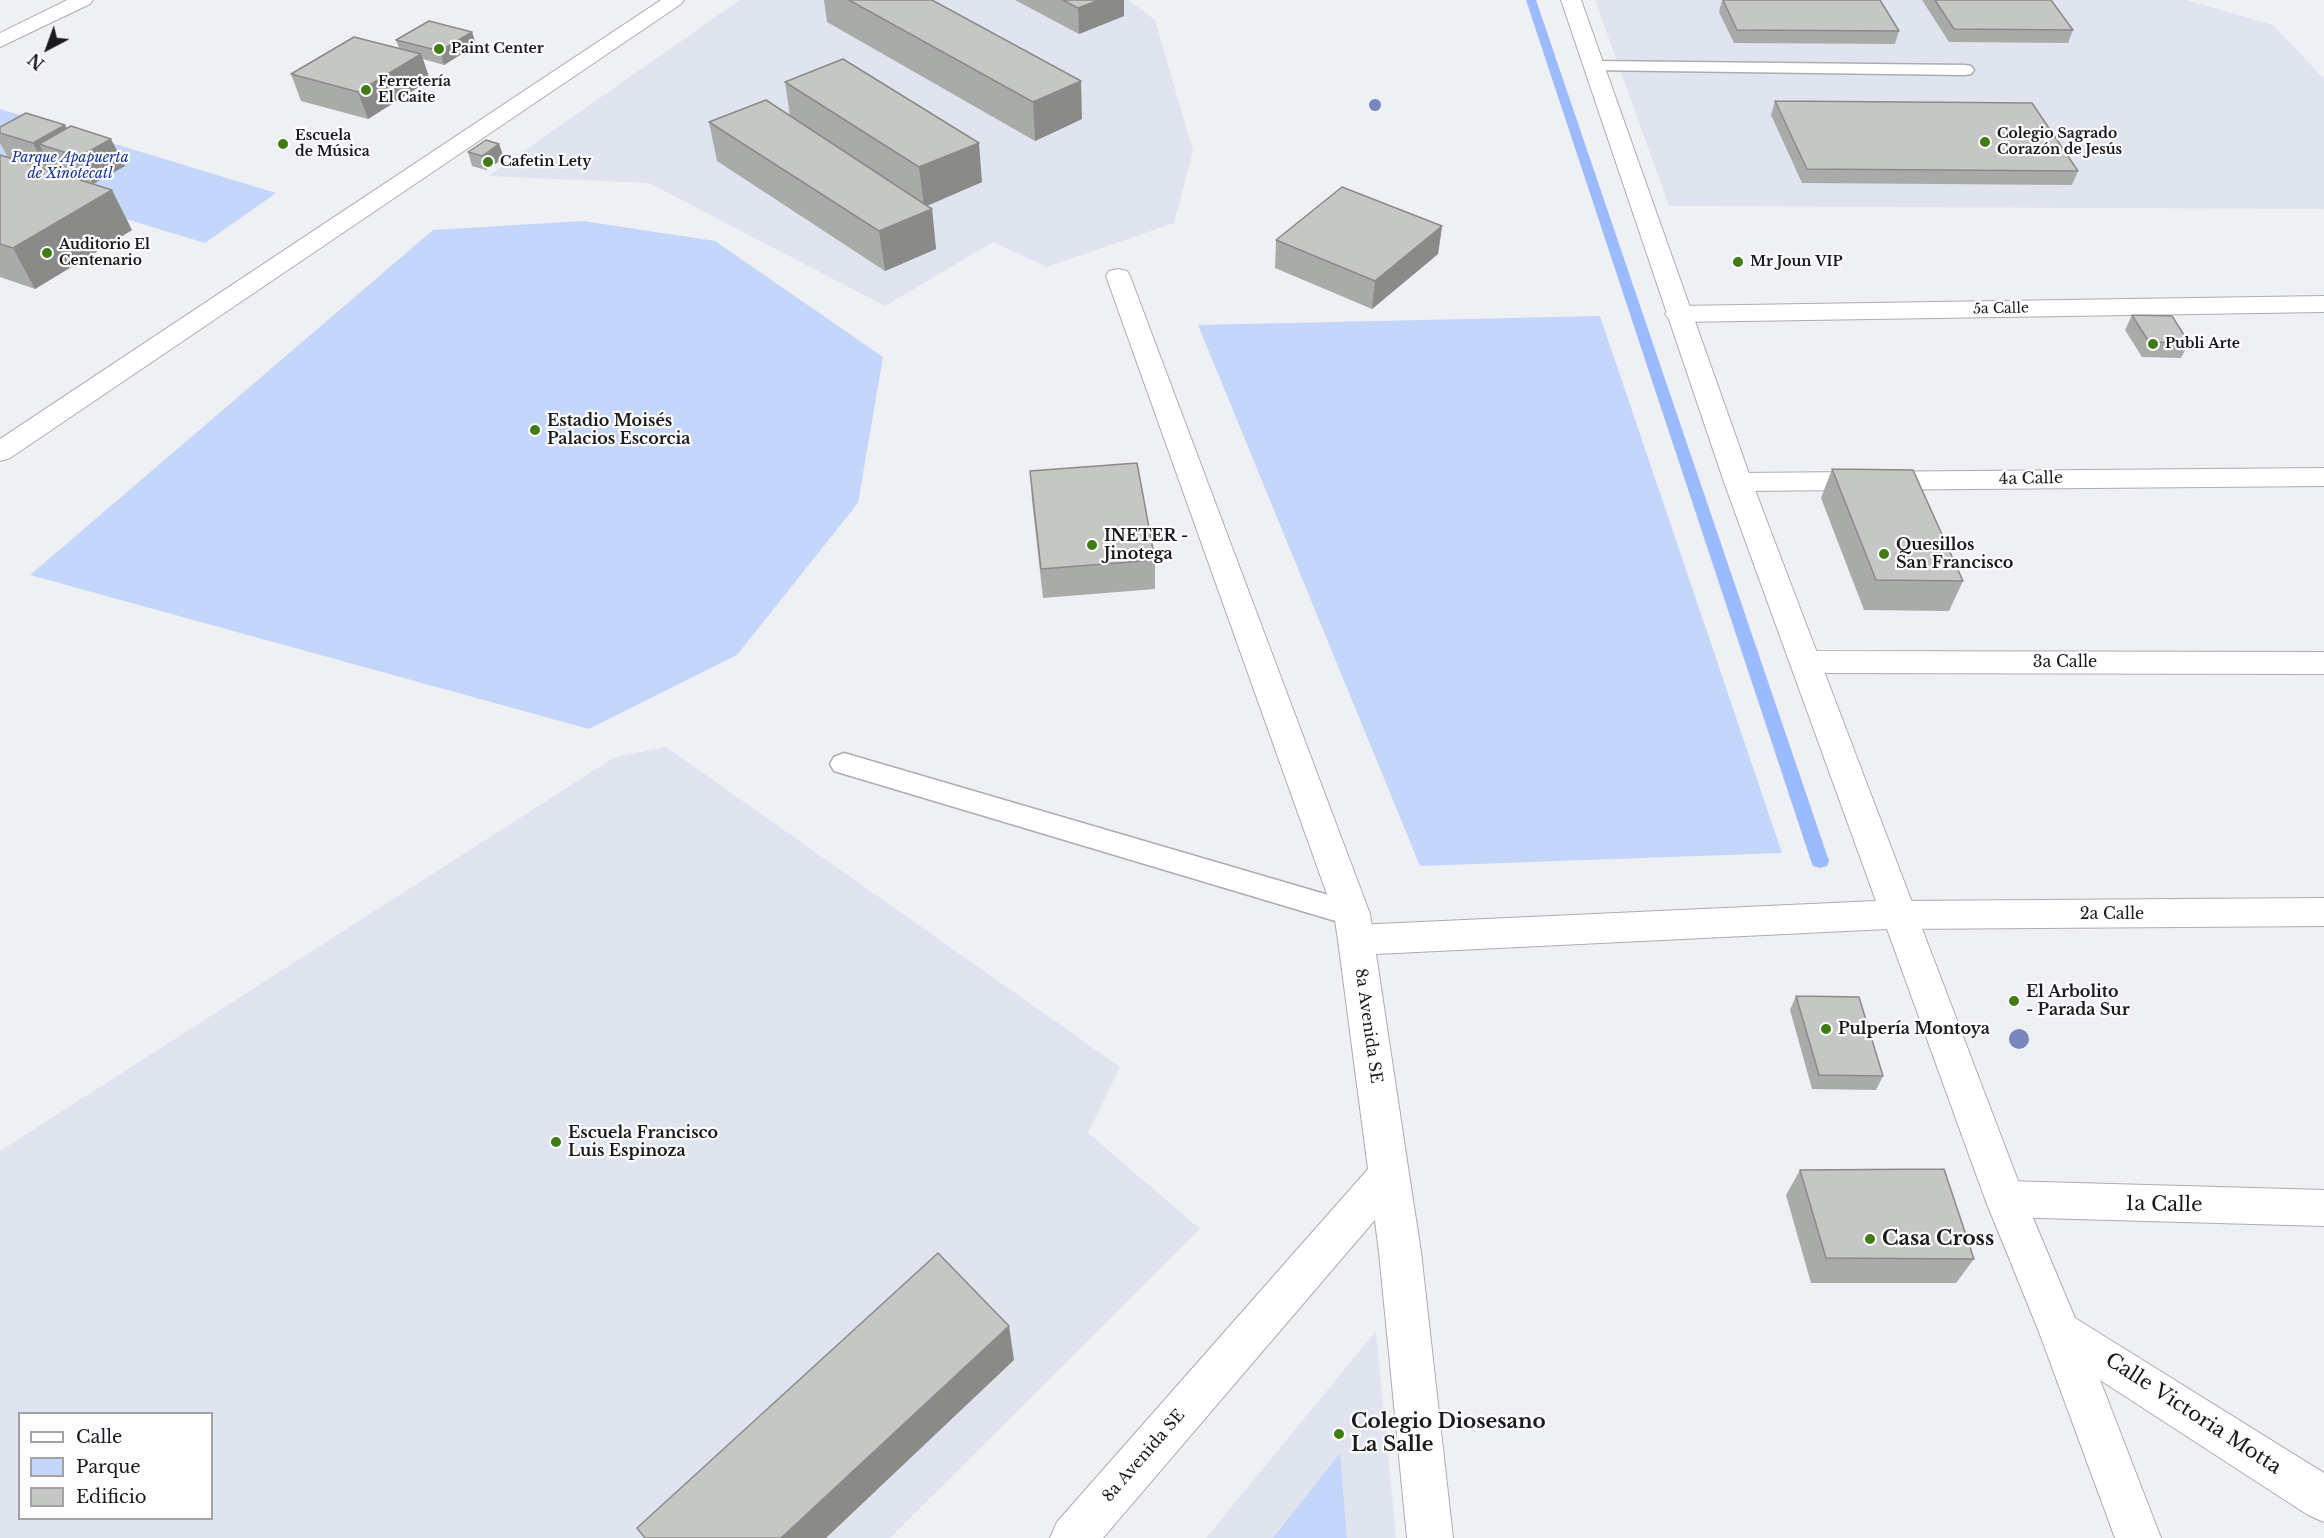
<!DOCTYPE html>
<html>
<head>
<meta charset="utf-8">
<style>
  body { margin:0 }
  #map { position:relative; width:2324px; height:1538px; overflow:hidden; background:#eef0f4; font-family:"Libre Baskerville",serif }
  canvas { display:block }
  .legend { position:absolute; left:18px; top:1412px; width:195px; height:108px; box-sizing:border-box; background:#fdfdff; border:2px solid #a2a2a4; margin:0; padding:8px 10px; list-style:none; font-size:18px; color:#1a1a1c }
  .legend li { display:flex; align-items:center; gap:12px; height:30px }
  .legend b { width:30px; border:2px solid #a2a2a4 }
  .north { position:absolute; left:18px; top:18px; width:60px; height:60px; -webkit-text-stroke:4px #fdfdff; paint-order:stroke; rotate:221deg; font-size:16px; font-weight:700; line-height:24px; text-align:center; color:#1a1a1c }
  .north::after { content:''; display:block; margin:auto; width:21px; height:27px; background:#1a1a1c; clip-path:polygon(50% 0,100% 100%,50% 72%,0 100%) }
</style>
</head>
<body>
<div id="map">
<canvas width="2324" height="1538"></canvas>
<ul class="legend">
<li><b style="height:8px;background:#fff"></b>Calle</li>
<li><b style="height:16px;background:#c5d6fb"></b>Parque</li>
<li><b style="height:16px;background:#c5c7c4"></b>Edificio</li>
</ul>
<div class="north">N</div>
</div>
<script>
const g = document.querySelector('canvas').getContext('2d');
g.lineJoin = 'round';
function fill(path, color) {
  g.fillStyle = color;
  g.fill(path, 'evenodd');
}
function shape(rows) {
  const path = new Path2D();
  for (const r of rows) {
    path.moveTo(r[0], r[1]);
    for (let i = 2; i < r.length; i += 2) path.lineTo(r[i], r[i + 1]);
  }
  return path;
}
function stroke(path, color, width, dash) {
  g.strokeStyle = color;
  g.lineWidth = width;
  g.lineCap = dash ? 'butt' : 'round';
  g.setLineDash(dash || []);
  g.stroke(path);
}
function drawText(font, color, halo, rows, align = 'center') {
  g.font = font + ' "Libre Baskerville",serif';
  g.lineWidth = 4.5;
  g.setLineDash([]);
  g.textBaseline = 'middle';
  g.strokeStyle = halo;
  g.fillStyle = color;
  for (const [text, x, y, turn = 0] of rows) {
    g.save();
    g.translate(x, y);
    g.rotate((+turn || 0) * Math.PI / 180);
    g.textAlign = isNaN(turn) ? turn : align;
    if (halo) g.strokeText(text, 0, 0);
    g.fillText(text, 0, 0);
    g.restore();
  }
}
fill(shape([
  [740,0,1128,0,1155,20,1193,151,1174,223,1047,267,993,242,885,306,649,183,488,176],
  [1595,0,2186,0,2273,25,2324,79,2324,209,1669,206],
  [666,747,1120,1067,1088,1133,1200,1229,890,1538,0,1538,0,1151,615,757],
  [20,1414,212,1414,212,1518,20,1518],
  [1376,1331,1396,1538,1206,1538]
]), '#dfe4ef');
fill(shape([
  [0,109,276,193,205,243,0,181],
  [583,221,715,241,883,357,858,503,737,655,589,729,30,575,433,230],
  [1600,316,1782,853,1420,866,1198,325],
  [1340,1453,1347,1538,1273,1538]
]), '#c5d6fb');
fill(shape([
  [1526,0,1536,0,1829,861,1827,866,1820,868,1813,866,1811,861,1526,0]
]), '#9cbafe');
const lane = shape([
  [1594,61,1965,65,1971,66,1974,70,1971,74,1965,75,1588,70,1585,66,1588,62,1594,61],
  [844,753,1352,902,1363,905,1367,914,1363,923,1352,926,834,771,830,764,834,757,844,753]
]);
const street = shape([
  [67,0,93,0,90,4,0,47,0,33,67,0],
  [1118,269,1127,271,1130,276,1370,914,1374,940,1369,950,1356,955,1343,950,1338,940,1334,914,1106,276,1109,271,1118,269],
  [2324,296,2324,312,1678,322,1669,319,1665,314,1669,309,1678,306,2324,296],
  [2324,468,2324,486,1738,491,1728,488,1724,482,1728,476,1738,473,2324,468],
  [1806,651,2324,652,2324,674,1806,673,1795,670,1790,662,1795,654,1806,651],
  [2324,898,2324,926,1899,929,1886,925,1881,915,1886,905,1899,901,2324,898],
  [1389,1156,1403,1161,1409,1174,1421,1252,1453,1538,1407,1538,1379,1252,1369,1174,1375,1161,1389,1156],
  [2005,1181,2324,1190,2324,1226,2005,1217,1991,1212,1985,1199,1991,1186,2005,1181]
]);
const secondary = shape([
  [1561,0,1581,0,1752,482,2025,1199,2075,1318,2324,1473,2324,1522,2308,1515,2100,1380,2161,1538,2115,1538,2039,1332,1985,1199,1887,929,1376,954,1409,1174,1403,1187,1103,1538,1050,1538,1057,1522,1368,1169,1338,940,1343,930,1356,925,1876,901,1724,482,1561,0]
]);
const primary = shape([
  [661,0,684,0,681,4,10,458,0,461,0,439,661,0]
]);
stroke(lane, '#acadb1', 3);
stroke(street, '#acadb1', 2);
stroke(secondary, '#acadb1', 2);
stroke(primary, '#acadb1', 2);
fill(lane, '#fff');
fill(street, '#fff');
fill(secondary, '#fff');
fill(primary, '#fff');
g.fillStyle = '#7787bd';
for (const [x, y, r] of [
  [1375,105,6],
  [2019,1039,10]
]) {
  g.beginPath();
  g.arc(x, y, r, 0, 2 * Math.PI);
  g.fill();
}
fill(shape([
  [824,0,932,0,1082,119,1035,141,827,22],
  [1015,0,1124,0,1124,16,1079,34],
  [1722,0,1880,0,1899,31,1895,44,1734,43,1719,12],
  [1922,0,2051,0,2073,30,2068,43,1949,42],
  [472,32,476,45,444,65,423,59,430,80,368,119,301,101,291,74,399,48,396,40],
  [785,82,982,182,927,206,932,209,936,249,885,271,717,161,709,122,790,116],
  [1775,101,2078,171,2072,185,1802,183,1771,115],
  [65,125,67,129,125,166,93,184,132,230,35,289,0,277,0,155,8,157,0,143,0,127],
  [499,144,504,158,486,170,472,166,468,152],
  [1442,226,1438,254,1372,309,1275,268,1276,240],
  [2132,315,2189,343,2181,358,2142,357,2125,330],
  [1832,469,1963,581,1949,611,1864,610,1821,498],
  [1030,471,1155,560,1155,589,1043,598,1032,500],
  [1796,996,1883,1076,1876,1090,1812,1089,1790,1010],
  [1800,1170,1974,1259,1956,1283,1811,1283,1786,1195]
]), '#a9aba9');
fill(shape([
  [1099,0,1124,0,1124,16,1079,34,1078,8],
  [472,32,476,45,444,65,440,51],
  [421,54,430,80,368,119,358,92],
  [1081,81,1082,119,1035,141,1033,102],
  [65,125,79,153,39,144,51,168,47,170,33,143],
  [111,139,125,166,93,184,79,157],
  [979,143,982,182,924,207,919,167],
  [499,144,504,158,486,170,482,156],
  [112,190,132,230,35,289,13,248],
  [932,209,936,249,885,271,879,231],
  [1442,226,1438,254,1372,309,1375,281],
  [1009,1326,1014,1360,826,1538,781,1538]
]), '#8a8b89');
const building = shape([
  [849,0,932,0,1081,81,1033,102,849,0],
  [1063,0,1099,0,1078,8,1063,0],
  [1723,0,1880,0,1899,31,1737,30,1723,0],
  [1935,0,2051,0,2073,30,1954,29,1935,0],
  [429,21,472,32,440,51,396,40,429,21],
  [354,37,421,54,358,92,291,74,354,37],
  [843,59,979,143,919,167,785,82,843,59],
  [766,100,932,209,879,231,709,122,766,100],
  [1775,101,2032,103,2078,171,1807,169,1775,101],
  [26,113,65,125,33,143,0,133,0,127,26,113],
  [71,126,111,139,79,157,39,144,71,126],
  [486,140,499,144,482,156,468,152,486,140],
  [0,155,112,190,13,248,0,244,0,155],
  [1342,187,1442,226,1375,281,1276,240,1342,187],
  [2132,315,2172,316,2189,343,2149,342,2132,315],
  [1137,463,1155,560,1041,569,1030,471,1137,463],
  [1832,469,1913,470,1963,581,1876,580,1832,469],
  [1796,996,1859,997,1883,1076,1819,1075,1796,996],
  [1944,1169,1974,1259,1826,1258,1800,1170,1944,1169],
  [938,1253,1009,1326,781,1538,645,1538,637,1528,938,1253]
]);
fill(building, '#c5c7c4');
stroke(building, '#8a8b89', 1.5);
for (const [x, y, r, color] of [
  [439,49,6,"#417b14"],
  [366,90,6,"#417b14"],
  [1985,142,6,"#417b14"],
  [283,144,6,"#417b14"],
  [488,162,6,"#417b14"],
  [47,253,6,"#417b14"],
  [1738,262,6,"#417b14"],
  [2153,344,6,"#417b14"],
  [535,430,6,"#417b14"],
  [1092,545,6,"#417b14"],
  [1884,554,6,"#417b14"],
  [2014,1001,6,"#417b14"],
  [1826,1029,6,"#417b14"],
  [556,1142,6,"#417b14"],
  [1870,1239,6,"#417b14"],
  [1339,1434,6,"#417b14"]
]) {
  const dot = new Path2D();
  dot.arc(x, y, r, 0, 2 * Math.PI);
  g.fillStyle = color;
  g.fill(dot);
  stroke(dot, '#fdfdff', 2);
}
drawText('bold 14px', '#1a1a1c', '#fdfdff', [
  ["Paint Center",451,49],
  ["Ferretería",378,82],
  ["El Caite",378,98],
  ["Colegio Sagrado",1997,134],
  ["Corazón de Jesús",1997,150],
  ["Escuela",295,136],
  ["de Música",295,152],
  ["Cafetin Lety",500,162],
  ["Auditorio El",59,245],
  ["Centenario",59,261],
  ["Mr Joun VIP",1750,262],
  ["Publi Arte",2165,344]
], 'left');
drawText('italic 14px', '#153190', '#fdfdff', [
  ["Parque Apapuerta",70,158],
  ["de Xinotecatl",70,174]
]);
drawText('14px', '#1a1a1c', '#fdfdff', [
  ["5a Calle",2001,309,-1]
]);
drawText('bold 16px', '#1a1a1c', '#fdfdff', [
  ["Estadio Moisés",547,421],
  ["Palacios Escorcia",547,439],
  ["INETER -",1104,536],
  ["Jinotega",1104,554],
  ["Quesillos",1896,545],
  ["San Francisco",1896,563],
  ["El Arbolito",2026,992],
  ["- Parada Sur",2026,1010],
  ["Pulpería Montoya",1838,1029],
  ["Escuela Francisco",568,1133],
  ["Luis Espinoza",568,1151]
], 'left');
drawText('16px', '#1a1a1c', '#fdfdff', [
  ["4a Calle",2031,479,-1],
  ["3a Calle",2065,662],
  ["2a Calle",2112,914],
  ["8a Avenida SE",1368,1026,82],
  ["8a Avenida SE",1144,1456,-49]
]);
drawText('20px', '#1a1a1c', '#fdfdff', [
  ["1a Calle",2164,1205,1],
  ["Calle Victoria Motta",2193,1414,33]
]);
drawText('bold 20px', '#1a1a1c', '#fdfdff', [
  ["Casa Cross",1882,1239],
  ["Colegio Diosesano",1351,1422],
  ["La Salle",1351,1445]
], 'left');
</script>
</body>
</html>
